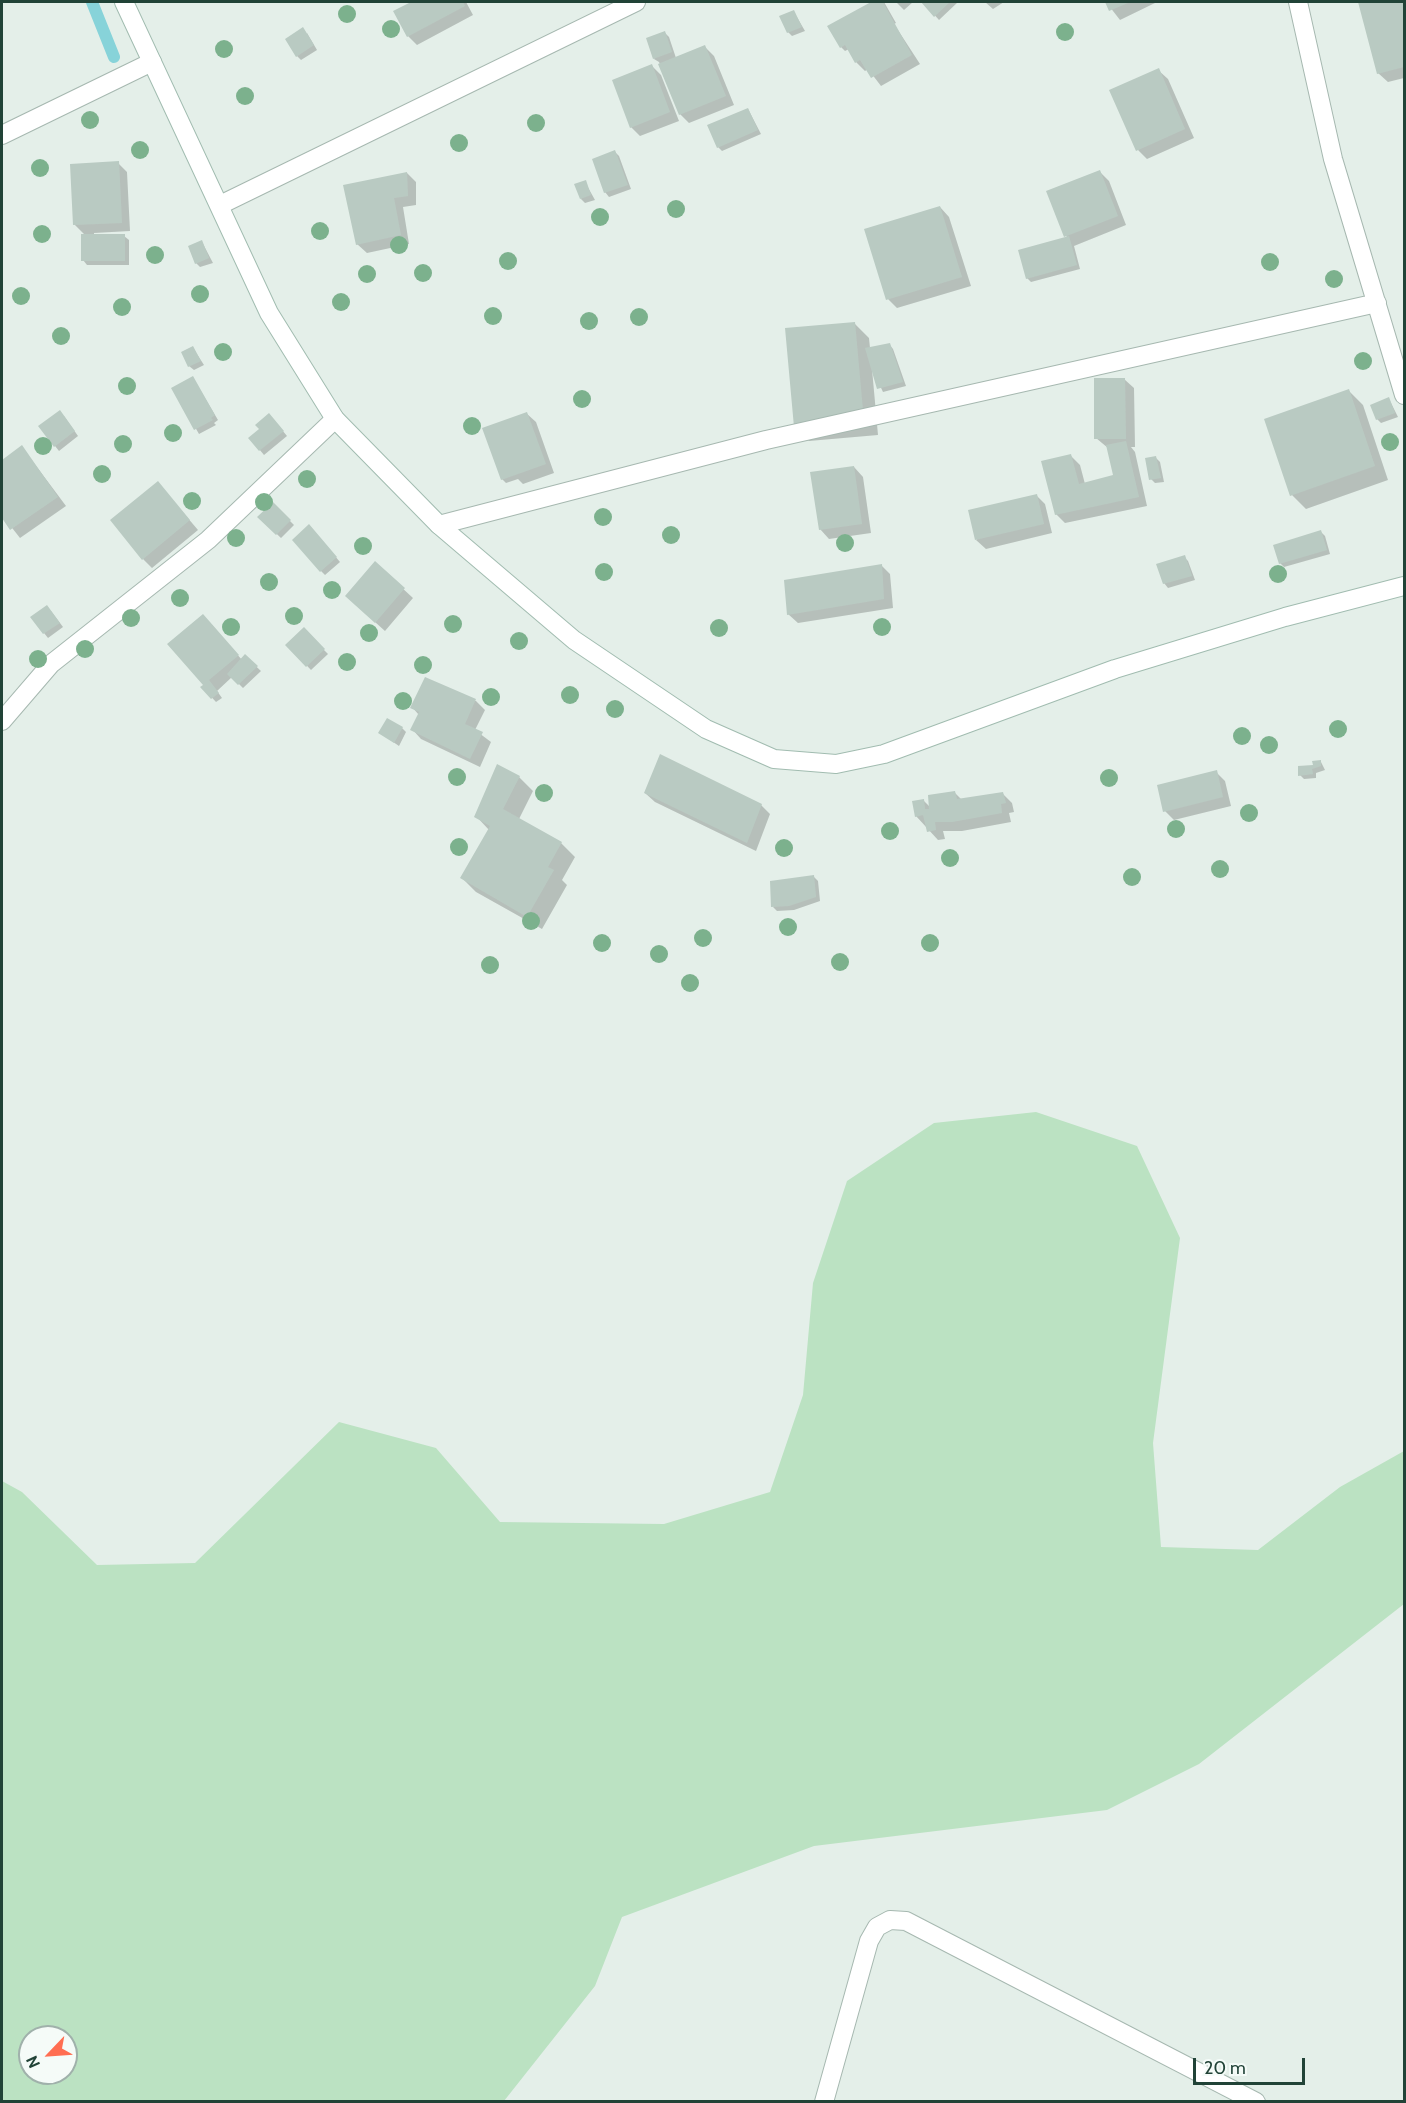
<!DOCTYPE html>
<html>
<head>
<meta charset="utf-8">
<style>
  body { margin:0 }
  #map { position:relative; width:1406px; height:2103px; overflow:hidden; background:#e4efe9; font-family:Cabin,sans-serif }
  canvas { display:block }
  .frame { position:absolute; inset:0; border:3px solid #214337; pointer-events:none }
  .north { position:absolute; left:18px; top:2025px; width:60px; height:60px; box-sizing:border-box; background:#f5fbf8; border:2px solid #a0b1ab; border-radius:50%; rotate:245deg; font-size:16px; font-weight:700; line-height:24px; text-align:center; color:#214337 }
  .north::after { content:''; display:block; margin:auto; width:21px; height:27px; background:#ff6e52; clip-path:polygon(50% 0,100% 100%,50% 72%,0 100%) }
  .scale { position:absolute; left:1193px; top:2058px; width:112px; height:27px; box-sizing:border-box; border:3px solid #214337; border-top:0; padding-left:8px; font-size:18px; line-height:21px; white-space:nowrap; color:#214337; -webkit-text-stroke:4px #f5fbf8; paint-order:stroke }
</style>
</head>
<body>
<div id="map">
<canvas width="1406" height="2103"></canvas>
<div class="frame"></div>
<div class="north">N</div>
<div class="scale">20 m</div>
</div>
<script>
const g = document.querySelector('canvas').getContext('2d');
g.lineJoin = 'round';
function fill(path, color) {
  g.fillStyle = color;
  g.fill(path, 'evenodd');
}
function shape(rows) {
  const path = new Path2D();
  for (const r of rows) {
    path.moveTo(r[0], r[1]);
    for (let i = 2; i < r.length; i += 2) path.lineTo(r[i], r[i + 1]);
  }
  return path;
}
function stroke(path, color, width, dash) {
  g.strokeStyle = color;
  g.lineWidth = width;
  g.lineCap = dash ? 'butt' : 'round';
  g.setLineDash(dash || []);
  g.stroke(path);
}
fill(shape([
  [1036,1112,1137,1146,1180,1238,1153,1443,1161,1547,1258,1550,1340,1487,1404,1451,1404,1604,1199,1764,1107,1810,814,1846,622,1917,595,1986,504,2101,2,2101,2,1481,22,1492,97,1565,195,1563,339,1422,436,1448,500,1522,664,1524,770,1492,803,1395,813,1283,847,1181,934,1123],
  [30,2037,66,2037,66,2073,30,2073]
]), '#bbe2c2');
fill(shape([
  [414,2,466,2,473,15,417,45,408,36,395,12],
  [874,2,884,2,896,23,894,24,920,64,881,86,868,69,865,71,856,62,849,49,845,51,841,47,829,26],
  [896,2,913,2,904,10],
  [923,2,958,2,939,20],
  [985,2,1004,2,993,9],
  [1106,2,1154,2,1155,3,1120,20],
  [1360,2,1404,2,1404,78,1388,82,1378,73],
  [794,12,805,31,792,36,788,32],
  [307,33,317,50,301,60,297,56],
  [665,33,669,37,676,58,705,47,714,56,734,105,689,123,680,114,659,62,654,59],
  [652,66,661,75,679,121,640,136,631,127],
  [1158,70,1168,79,1194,138,1147,159,1138,150],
  [748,109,761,134,722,151,718,147],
  [615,152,619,156,631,189,609,197,605,192],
  [118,163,127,172,130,231,94,233,94,236,124,236,129,240,129,265,87,265,83,260,85,235,74,224],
  [1100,172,1109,181,1126,225,1074,246,1080,269,1031,282,1027,278,1068,238,1066,236],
  [407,173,416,182,416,205,403,207,409,244,367,253,357,244],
  [585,182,595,200,585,203,581,199],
  [940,207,949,217,971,286,897,308,888,299],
  [202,242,213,263,200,267,196,263],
  [855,324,869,338,870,348,889,344,893,349,906,386,883,392,872,369,878,435,809,441,796,427],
  [193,348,204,365,194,370,189,366],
  [193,378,218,420,214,423,216,425,199,434,173,389],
  [1124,379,1134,388,1135,447,1131,447,1135,452,1147,506,1065,523,1056,514,1071,456,1080,465,1085,484,1115,476,1108,448,1096,438],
  [1349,391,1363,405,1388,480,1306,509,1292,495],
  [1389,399,1398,417,1381,423,1377,419],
  [526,413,536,422,554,473,523,484,518,479,506,483,502,479],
  [64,416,78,436,59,451,40,427],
  [273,419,287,436,264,455,250,438],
  [22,447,66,506,20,538,2,515,2,462],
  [1156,458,1160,462,1164,482,1155,483,1151,479],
  [854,467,863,477,871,533,829,539,820,529],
  [158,483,198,530,152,568,143,559],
  [1036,495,1045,504,1052,533,986,549,976,540],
  [273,504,294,525,281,538,259,517],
  [313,530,340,562,325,575,321,571],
  [1321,532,1325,536,1330,554,1284,567,1280,563],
  [1184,557,1188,561,1195,580,1168,588,1164,583],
  [375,563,413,598,385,631,356,605],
  [881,565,890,574,893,608,798,623,788,614],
  [51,611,63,627,48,638,32,618],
  [212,625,242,660,245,656,261,671,243,688,232,677,217,691,222,698,216,702,203,688],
  [303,629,328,654,311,670,287,645],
  [426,679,476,701,485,710,475,730,491,742,480,767,421,739,412,729,419,715,412,707],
  [402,728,406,732,399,746,380,733],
  [1321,762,1325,770,1316,773,1316,778,1304,779,1300,775],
  [1216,772,1225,781,1231,806,1174,820,1165,811],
  [519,777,533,791,519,819,561,843,575,857,562,880,567,885,542,929,476,892,462,878,489,830,476,816],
  [954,792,962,800,1003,794,1012,803,1014,812,1009,813,1011,822,962,831,943,831,945,839,938,840,916,816,923,800,931,808],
  [645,793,761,805,770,814,756,851,655,802],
  [814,877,818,881,820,901,794,910,777,911,773,907]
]), '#0003');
stroke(shape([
  [92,2,114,57]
]), '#87d3d9', 12);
fill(shape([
  [411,2,463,2,465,6,407,37,393,11],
  [871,2,883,2,912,55,871,78,860,60,855,63,845,45,840,48,827,26],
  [921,2,950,2,934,17],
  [1105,2,1130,2,1109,11],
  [1358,2,1404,2,1404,67,1377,74],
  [794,10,802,27,787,33,779,16],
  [303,27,314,45,296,57,285,39],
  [665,31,672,52,653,59,646,38],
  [705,45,726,96,679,115,658,64],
  [652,64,670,112,630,128,612,80],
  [1159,68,1185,129,1136,151,1109,90],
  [748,108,758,130,717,148,707,125],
  [615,150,628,185,604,193,592,159],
  [119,161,122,223,73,225,70,164],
  [1100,170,1118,216,1064,237,1046,191],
  [407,172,408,196,394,198,401,235,356,245,343,185],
  [586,180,591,195,580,199,574,184],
  [940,206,962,277,886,300,864,229],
  [81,234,125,234,125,261,81,261],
  [1069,236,1077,265,1026,279,1018,250],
  [202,240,209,258,195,264,188,246],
  [855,322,864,422,794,427,785,328],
  [890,343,903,382,877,389,865,348],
  [193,346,201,361,188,367,181,352],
  [193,376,215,415,211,418,213,420,194,430,171,388],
  [1094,378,1125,378,1126,439,1094,439],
  [1349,389,1375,466,1290,496,1264,419],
  [1389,397,1395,413,1376,420,1370,405],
  [60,410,75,431,54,447,38,426],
  [527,412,546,464,501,480,482,428],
  [269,413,284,431,259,451,248,438,259,429,255,425],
  [1126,441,1139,497,1055,515,1041,461,1071,454,1079,484,1113,475,1106,445],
  [22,445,58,497,10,530,2,518,2,460],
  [1156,456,1161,478,1149,480,1145,458],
  [854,466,862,524,819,530,810,472],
  [158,481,190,520,142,560,110,520],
  [1037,494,1044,524,975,540,968,510],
  [273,502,291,520,276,535,257,517],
  [309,524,337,557,320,572,292,540],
  [1321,530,1327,550,1279,564,1273,545],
  [1185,555,1192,576,1163,584,1156,564],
  [375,561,405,588,375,623,345,596],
  [882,564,884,599,787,615,784,580],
  [47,605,60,623,43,634,30,617],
  [203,614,239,655,209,680,219,693,211,699,200,687,203,685,167,644],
  [304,627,325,649,306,667,285,645],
  [245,654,258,666,238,685,227,674],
  [425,677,476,699,465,724,483,732,470,759,410,730,419,712,410,708],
  [387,718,403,727,394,743,378,733],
  [660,754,762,804,747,843,644,793],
  [1321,760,1321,766,1312,769,1313,774,1298,776,1298,766,1313,765,1312,761],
  [497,764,520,776,503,809,562,842,548,867,554,870,527,917,460,878,490,826,474,817],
  [1217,770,1223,797,1163,812,1157,785],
  [955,791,957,799,1003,792,1006,803,1001,804,1002,813,952,822,935,822,936,830,927,832,923,815,915,817,912,801,924,799,925,809,929,809,928,795],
  [814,875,816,897,789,906,771,907,770,881]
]), '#b9cac2');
const minor = shape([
  [1298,2,1333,159,1404,395],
  [2,135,152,62],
  [220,205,636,2],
  [439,525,766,440,1377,303],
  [2,721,51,664,208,540,335,419],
  [824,2102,869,1941,877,1927,890,1920,906,1921,1256,2102]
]);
const secondary = shape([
  [124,2,269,313,335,419,439,525,574,640,706,729,774,759,836,764,884,754,1115,669,1285,617,1404,586]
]);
stroke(minor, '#a6b8b0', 20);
stroke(secondary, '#a1bcb0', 20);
stroke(minor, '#fff', 18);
stroke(secondary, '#fff', 18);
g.fillStyle = '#7cb18d';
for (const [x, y] of [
  [347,14],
  [391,29],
  [1065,32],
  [224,49],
  [245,96],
  [90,120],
  [536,123],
  [459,143],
  [140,150],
  [40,168],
  [676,209],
  [600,217],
  [320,231],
  [42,234],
  [399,245],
  [155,255],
  [508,261],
  [1270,262],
  [423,273],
  [367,274],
  [1334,279],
  [200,294],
  [21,296],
  [341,302],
  [122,307],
  [493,316],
  [639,317],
  [589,321],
  [61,336],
  [223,352],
  [1363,361],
  [127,386],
  [582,399],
  [472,426],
  [173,433],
  [1390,442],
  [123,444],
  [43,446],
  [102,474],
  [307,479],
  [192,501],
  [264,502],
  [603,517],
  [671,535],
  [236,538],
  [845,543],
  [363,546],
  [604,572],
  [1278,574],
  [269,582],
  [332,590],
  [180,598],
  [294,616],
  [131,618],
  [453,624],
  [231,627],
  [882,627],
  [719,628],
  [369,633],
  [519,641],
  [85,649],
  [38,659],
  [347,662],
  [423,665],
  [570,695],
  [491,697],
  [403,701],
  [615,709],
  [1338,729],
  [1242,736],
  [1269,745],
  [457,777],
  [1109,778],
  [544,793],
  [1249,813],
  [1176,829],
  [890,831],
  [459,847],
  [784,848],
  [950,858],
  [1220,869],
  [1132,877],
  [531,921],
  [788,927],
  [703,938],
  [602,943],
  [930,943],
  [659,954],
  [840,962],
  [490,965],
  [690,983]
]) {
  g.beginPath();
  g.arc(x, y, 9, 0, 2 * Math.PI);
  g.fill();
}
</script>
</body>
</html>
